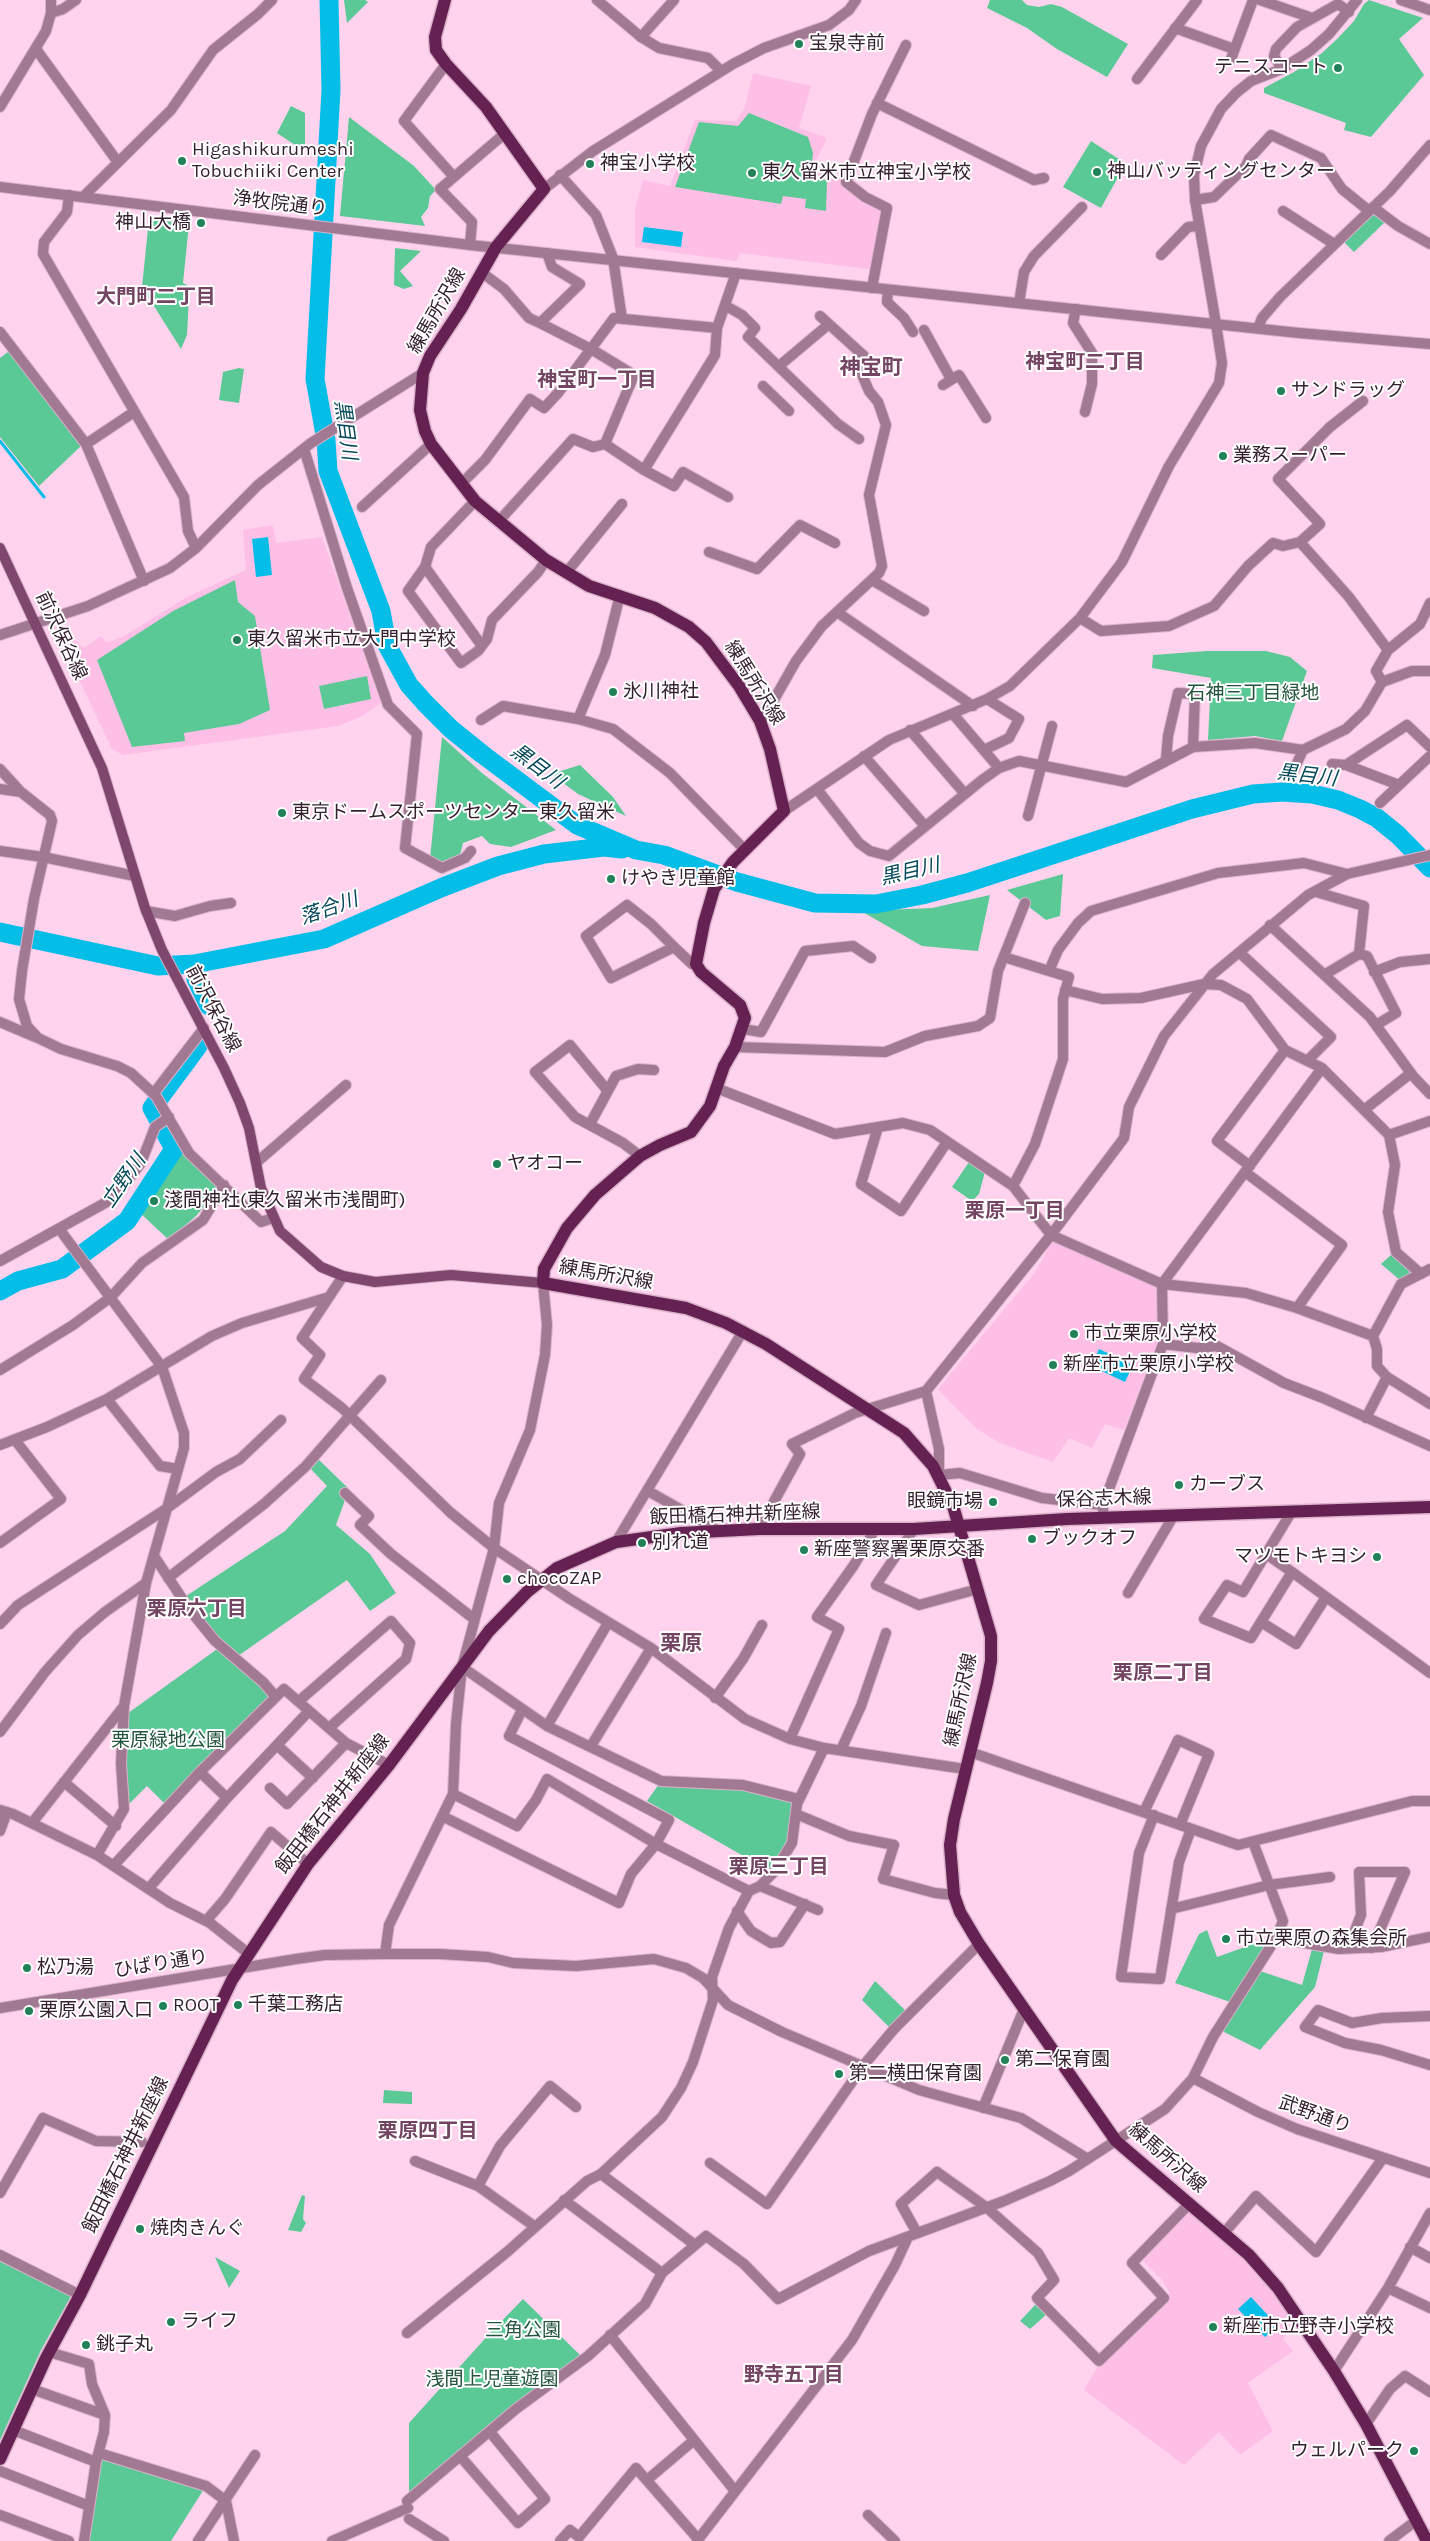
<!DOCTYPE html>
<html>
<head>
<meta charset="utf-8">
<style>
  body { margin:0 }
  canvas { display:block; background:#ffd2ee }
</style>
</head>
<body>
<canvas width="1430" height="2541"></canvas>
<script>
const g = document.querySelector('canvas').getContext('2d');
g.lineJoin = 'round';
function fill(path, color) {
  g.fillStyle = color;
  g.fill(path, 'evenodd');
}
function shape(rows) {
  const path = new Path2D();
  for (const r of rows) {
    path.moveTo(r[0], r[1]);
    for (let i = 2; i < r.length; i += 2) path.lineTo(r[i], r[i + 1]);
  }
  return path;
}
function stroke(path, color, width, dash) {
  g.strokeStyle = color;
  g.lineWidth = width;
  g.lineCap = dash ? 'butt' : 'round';
  g.setLineDash(dash || []);
  g.stroke(path);
}
function drawText(font, color, halo, rows, align = 'center') {
  g.font = font + ' Karla,"Noto Sans JP",sans-serif';
  g.lineWidth = 4;
  g.setLineDash([]);
  g.textBaseline = 'middle';
  g.strokeStyle = halo;
  g.fillStyle = color;
  for (const [text, x, y, turn = 0] of rows) {
    g.save();
    g.translate(x, y);
    g.rotate((+turn || 0) * Math.PI / 180);
    g.textAlign = isNaN(turn) ? turn : align;
    if (halo) g.strokeText(text, 0, 0);
    g.fillText(text, 0, 0);
    g.restore();
  }
}
fill(shape([
  [753,73,811,86,799,128,827,138,814,165,842,180,841,184,883,209,873,267,868,269,740,253,736,261,635,247,635,209,643,180,670,186,695,120,736,121,745,107],
  [273,525,276,543,322,537,381,703,360,717,338,726,123,755,112,749,54,627,58,625,84,648,101,636,107,643,124,636,187,597,246,570,243,530],
  [1054,1238,1158,1286,1158,1341,1124,1430,1105,1424,1092,1448,1069,1438,1053,1462,1000,1443,977,1429,938,1389,1036,1271],
  [1192,2204,1256,2261,1297,2315,1283,2339,1293,2351,1248,2383,1273,2431,1240,2455,1219,2432,1184,2465,1084,2390,1098,2366,1170,2293,1162,2280,1139,2257]
]), '#fdbfe6');
fill(shape([
  [344,0,365,0,368,2,347,23],
  [990,0,1022,0,1027,5,1039,7,1051,4,1062,7,1128,44,1107,77,1057,49,1027,28,987,8],
  [1369,0,1423,18,1399,39,1424,75,1371,137,1344,130,1346,123,1264,93,1264,88,1294,72,1322,53,1338,38,1354,21,1364,4],
  [291,106,305,113,305,146,295,145,277,133],
  [749,113,808,137,813,153,811,173,827,181,826,211,805,208,806,199,783,196,781,204,675,187,699,122,738,126],
  [349,117,414,166,436,190,430,196,428,208,421,217,425,226,340,216],
  [1091,141,1128,165,1117,179,1101,208,1063,187],
  [1373,214,1385,222,1354,252,1344,242],
  [149,219,189,224,183,283,189,286,188,317,187,335,181,349,142,287],
  [395,248,421,251,400,271,413,286,404,289,394,285],
  [12,349,83,444,39,486,0,437,0,358],
  [239,368,244,369,239,403,219,400,223,372],
  [235,580,238,602,255,616,270,710,239,724,184,733,185,741,132,747,97,660,173,611],
  [1207,651,1266,651,1290,657,1307,671,1282,741,1255,736,1208,740,1211,678,1152,668,1153,655],
  [367,676,371,699,324,709,319,686],
  [442,737,482,773,556,830,511,847,490,844,482,836,463,843,460,855,441,864,430,859],
  [580,765,613,797,626,816,578,794,551,774],
  [1063,874,1060,916,1046,920,1007,890],
  [990,895,978,951,922,946,861,911,932,908],
  [180,1145,216,1183,217,1190,197,1215,169,1240,139,1212],
  [969,1162,985,1172,979,1194,972,1201,952,1187],
  [1392,1254,1412,1270,1401,1281,1381,1264],
  [315,1456,349,1489,336,1525,370,1554,396,1593,370,1611,347,1580,235,1658,276,1697,167,1806,147,1786,124,1809,124,1716,220,1647,183,1598,285,1531,327,1486,307,1465],
  [659,1784,742,1787,797,1800,789,1841,768,1870,647,1801],
  [1207,1930,1217,1957,1270,1938,1230,2002,1175,1983,1199,1934],
  [1312,1949,1324,1951,1315,1987,1260,2050,1222,2031,1260,1971,1302,1985],
  [875,1981,906,2011,891,2029,862,2000],
  [384,2090,412,2092,412,2104,383,2103],
  [302,2195,305,2196,303,2219,306,2223,301,2232,288,2230],
  [0,2257,71,2296,41,2350,0,2440],
  [215,2257,240,2271,229,2288],
  [523,2299,580,2355,409,2493,409,2423,491,2332],
  [1036,2304,1047,2314,1030,2329,1020,2321],
  [105,2458,204,2489,171,2541,88,2541,100,2461]
]), '#5ac995');
fill(shape([
  [644,227,683,232,681,247,642,242],
  [268,537,272,575,256,577,252,539],
  [1099,1349,1133,1365,1125,1382,1091,1366],
  [1251,2297,1277,2325,1265,2337,1238,2309]
]), '#04bee7');
stroke(shape([
  [0,441,44,497]
]), '#04bee7', 3);
stroke(shape([
  [329,0,331,90,315,379,326,440,328,471,381,611,387,645,399,667,409,685,425,703,451,729,482,754,577,825,636,850,664,855,737,882,815,903,876,904,922,895,967,883,1192,809,1253,794,1282,792,1312,794,1338,800,1360,809,1377,818,1398,835,1430,868],
  [0,932,158,966,194,964,324,939,443,887,498,866,544,854,604,847,622,849],
  [194,964,196,979,209,1006],
  [0,1291,18,1281,62,1269,127,1221,174,1149,152,1108,198,1046]
]), '#04bee7', 19);
const minor = shape([
  [1260,0,1312,18],
  [1401,0,1430,10],
  [51,13,63,9,76,0],
  [1175,28,1234,49],
  [641,37,674,0],
  [36,49,117,161],
  [1231,59,1253,0],
  [446,64,404,121,454,177],
  [1282,69,1274,56,1276,49,1297,27,1338,4,1349,12],
  [1137,79,1197,0],
  [877,103,1034,180,1044,178],
  [560,175,596,215,613,258,622,319],
  [69,195,67,212,44,242,43,254,184,497,188,531,196,548],
  [83,197,171,110,213,50,258,14,272,0],
  [1195,200,1214,197,1246,166,1249,159,1271,135,1321,158,1342,189,1368,210],
  [1373,207,1398,226,1430,244],
  [1283,211,1334,244],
  [470,245,472,222,440,189,503,135],
  [547,253,552,267,580,284,540,323,591,349,634,375,605,444,644,470,674,486,683,472,728,497],
  [1161,255,1188,227,1199,226],
  [481,272,504,289,529,318,540,323],
  [872,288,887,208,865,197,846,182,872,114,906,45],
  [888,290,887,302,904,318,913,332],
  [1019,303,1024,272,1034,256,1082,207],
  [726,306,742,315,755,328,748,337,838,424,859,439],
  [1076,309,1073,323,1092,353,1092,384,1085,412],
  [1258,328,1262,318,1280,297,1390,191,1430,145],
  [924,330,951,379],
  [0,332,86,444,144,581],
  [779,366,829,324],
  [943,385,959,375,986,418],
  [763,386,789,411],
  [86,444,134,412],
  [304,449,347,588,388,705,417,734,405,848,442,868,465,858,471,851],
  [644,470,715,355,717,328],
  [461,484,485,460,530,399,544,408,558,393,614,318,717,328,736,273],
  [475,501,431,547,425,567,408,591,461,663,478,651,487,639,492,620,538,572,546,560],
  [362,507,431,444],
  [499,521,573,439,593,447,605,444],
  [1300,542,1320,524,1278,479,1330,427,1363,401],
  [709,552,757,569,800,525,835,543],
  [425,567,482,646],
  [566,573,622,504],
  [872,580,924,611],
  [837,612,973,706],
  [1080,618,1101,631,1169,626,1214,606,1248,566,1273,543,1283,546,1300,542,1349,597,1388,650],
  [0,635,88,606,170,568,196,548,258,485,311,443,423,373],
  [1382,682,1376,671,1388,650,1420,624,1430,603],
  [953,714,999,768],
  [578,719,605,655,620,595],
  [481,720,503,706,578,719,613,729,670,773,744,849],
  [760,721,763,719,796,661,822,626,879,573,882,566,869,495,886,425,878,402,869,391,863,377,861,368,864,356,820,316],
  [910,730,965,794],
  [984,750,1009,738,1019,719,987,699],
  [864,756,925,826],
  [1166,760,1168,736,1178,693,1195,694,1193,747],
  [1332,764,1346,765,1399,785],
  [1346,765,1407,725,1430,747],
  [0,769,21,792,50,815,52,821,34,899,22,971,19,999,27,1026,38,1038,61,1049,117,1066,131,1073,156,1096,189,1153,261,1222,273,1218],
  [1291,776,1303,750],
  [0,789,21,792],
  [817,789,859,843,870,851,889,856,982,780,999,768,1019,761,1126,782,1193,747,1255,743,1303,750,1346,729,1365,711,1382,682,1412,671,1430,671],
  [1380,803,1430,756],
  [784,811,889,740,987,699,1010,686,1080,618,1122,562,1169,466,1219,383,1222,363,1216,324],
  [1028,816,1052,726],
  [0,851,43,857,135,876],
  [1316,892,1364,906,1359,954],
  [146,911,175,916,210,906,231,903],
  [1270,925,1370,1017,1413,1076,1430,1094],
  [674,947,611,978,586,936,627,905,651,924,674,947,692,964,696,964],
  [1240,953,1331,1037,1307,1061],
  [1004,957,1049,971],
  [1374,972,1400,962,1430,959],
  [1324,975,1359,954,1367,956,1396,1013,1376,1025],
  [1065,990,1102,999,1141,998,1204,984,1221,985,1247,999,1285,1050,1322,1068,1389,1135,1395,1165,1388,1212,1396,1252,1421,1274],
  [0,1022,35,1037],
  [743,1029,761,1032,805,951,853,946,871,958],
  [735,1047,885,1052,925,1036,978,1026,990,1018,998,971,1025,903],
  [716,1088,835,1134,903,1123,930,1130,1013,1186,1051,1235,926,1391,939,1449,939,1475,960,1473,1042,1498,1103,1505],
  [607,1090,570,1045,535,1072,575,1117,623,1143,640,1156],
  [154,1093,204,1028],
  [1364,1110,1411,1073],
  [590,1124,616,1076,638,1069,654,1070],
  [878,1127,861,1184,901,1211,947,1142],
  [1389,1135,1430,1121],
  [257,1162,346,1085],
  [1250,1166,1217,1141,1285,1050],
  [1245,1172,1342,1245,1297,1308],
  [1013,1186,1035,1144,1063,1059,1063,999,1069,977,1049,971,1058,950,1078,923,1091,911,1218,873,1304,863,1347,874],
  [60,1230,162,1367,184,1433,184,1448,146,1583,124,1706,121,1763,124,1809,97,1855],
  [0,1261,114,1198,141,1163,155,1127,169,1117],
  [543,1283,547,1325,545,1355,530,1430,499,1503,494,1548,462,1667,456,1724,453,1794,389,1925,385,1954,440,1954,488,1957,513,1963,576,1966,654,1959,686,1968,703,1978,728,2005,782,2032,919,2090,1021,2118,1088,2159],
  [329,1297,302,1338,320,1355,304,1379,342,1408,451,1513,494,1548,570,1599,651,1648,745,1719,790,1739,824,1748,965,1769],
  [1373,1336,1401,1284,1430,1269],
  [1163,1344,1197,1348,1217,1346,1284,1383,1323,1398,1430,1446],
  [0,1370,73,1325,111,1297,142,1263,203,1220,224,1185],
  [1387,1377,1430,1404],
  [107,1399,160,1466,178,1469],
  [1366,1418,1387,1377,1377,1366,1377,1349,1373,1336,1297,1308,1246,1293,1162,1284,1051,1235,1124,1138,1129,1107,1164,1036,1213,974,1308,895,1347,874,1430,855],
  [0,1445,47,1427,107,1399,212,1336,242,1323,329,1297,343,1276],
  [648,1491,719,1531],
  [345,1493,369,1516,360,1525,391,1554,474,1619],
  [1292,1511,1243,1592,1227,1585,1204,1619,1251,1638,1292,1572,1430,1673],
  [1103,1512,1103,1505,1163,1344,1162,1284,1322,1068],
  [759,1529,800,1454,792,1444,855,1413,926,1391],
  [914,1529,876,1585,919,1605,978,1589],
  [616,1542,743,1331],
  [0,1543,61,1499,15,1440],
  [1266,1554,1292,1572],
  [154,1556,189,1609,215,1641,263,1682,276,1697],
  [168,1578,264,1504,305,1467,381,1380],
  [1128,1593,1174,1515],
  [1261,1622,1296,1644,1326,1597],
  [0,1624,18,1605,166,1509,216,1472,240,1459,281,1420],
  [462,1667,547,1726,661,1781,743,1785,799,1799],
  [715,1698,743,1659,762,1625],
  [299,1701,391,1621,410,1643,406,1659,329,1728],
  [547,1726,608,1623],
  [0,1732,45,1672,78,1635,105,1612,146,1583],
  [790,1739,839,1629,817,1617,854,1565,874,1531],
  [278,1746,313,1778],
  [591,1746,651,1648],
  [841,1750,861,1706,886,1633],
  [970,1752,1238,1845,1412,1801,1430,1801],
  [200,1772,227,1798],
  [64,1782,116,1826],
  [270,1788,287,1804,346,1743],
  [453,1794,517,1826,536,1800,547,1779,656,1844,749,1891],
  [0,1810,13,1814,97,1855,170,1903,210,1923,249,1954],
  [1144,1812,1178,1740,1209,1754,1180,1825],
  [796,1814,849,1836,894,1845,883,1879,935,1893,954,1895],
  [1154,1815,1139,1853,1121,1977,1160,1979,1179,1862,1191,1829],
  [444,1817,619,1903,631,1874,656,1844,669,1820,509,1736,522,1710],
  [32,1823,124,1706],
  [0,1831,7,1812],
  [114,1865,200,1772,284,1689,346,1743,389,1765],
  [760,1886,818,1910],
  [149,1888,227,1798,309,1711],
  [1171,1909,1269,1885,1330,1877],
  [737,1911,751,1931,771,1943,780,1942,805,1904],
  [206,1921,225,1899,271,1832,308,1864],
  [1276,1938,1339,1949,1381,1947,1430,1937],
  [1348,1948,1361,1915,1359,1872,1405,1872,1372,1948],
  [1430,2016,1382,2018,1352,2023,1318,2010,1305,2027,1345,2043,1381,2050,1430,2065],
  [1193,2078,1258,2112,1297,2129,1430,2173],
  [983,2108,1024,2009],
  [415,2161,478,2186,534,2226],
  [710,2163,767,2204,863,2066,894,2029,979,1944],
  [601,2174,695,2245],
  [478,2186,500,2146,550,2086,576,2107],
  [0,2193,43,2118,96,2141,142,2142],
  [564,2200,662,2273],
  [917,2233,901,2204,937,2172,986,2207,1038,2253,1054,2280,1037,2298,1099,2361,1164,2298,1132,2263,1190,2203],
  [1224,2233,1256,2196,1316,2252,1383,2158],
  [1410,2247,1430,2258],
  [0,2255,80,2295],
  [1388,2288,1430,2308],
  [407,2333,507,2252,587,2181,601,2174,662,2117,681,2088,693,2062,713,2000,712,1977,729,1928,749,1891,760,1886,775,1871,792,1843,797,1804,824,1748],
  [610,2335,735,2491],
  [49,2352,89,2364,92,2384,105,2415,104,2432,96,2462,84,2541],
  [1334,2371,1388,2288,1430,2213],
  [32,2389,105,2415],
  [1366,2424,1390,2389,1405,2376,1430,2392],
  [13,2430,96,2462],
  [99,2453,206,2486,226,2501,234,2541],
  [460,2456,518,2523,545,2499,490,2432],
  [0,2471,89,2506],
  [647,2480,693,2441],
  [407,2501,516,2409,588,2356,645,2304,662,2273,706,2236,744,2264,778,2299,869,2251,1004,2201,1050,2181,1069,2171,1165,2109,1193,2078,1213,2037,1276,1938,1283,1921,1253,1842],
  [0,2515,69,2541],
  [868,2515,895,2541],
  [409,2519,444,2541],
  [198,2541,255,2455],
  [332,2541,408,2508],
  [560,2541,570,2530,579,2537,636,2468,698,2539],
  [697,2541,852,2340,895,2265,908,2237],
  [1389,2541,1417,2520]
]);
const tertiary = shape([
  [597,0,641,37,659,48,708,58,721,71],
  [0,107,46,31,51,13,51,0],
  [0,187,470,245,1299,333,1430,344],
  [544,189,593,151,733,64,764,48,829,25,849,10,856,0],
  [1216,324,1195,200,1194,175,1201,146,1221,109,1236,93,1251,81,1282,69,1311,50,1329,34,1357,0],
  [0,2008,296,1959,325,1955,385,1954]
]);
const secondary = shape([
  [0,548,102,768,145,908,162,950,224,1068,240,1103,249,1128,261,1188,280,1231,321,1267,343,1276,375,1282,451,1275,543,1283]
]);
const primary = shape([
  [445,0,435,37,436,50,446,64,486,107,544,189,496,247,461,309,430,356,423,373,420,410,425,431,431,444,475,501,546,560,589,586,655,608,689,627,706,642,739,686,760,721,770,749,784,811,733,862,714,889,704,923,696,964,701,972,740,1005,745,1018,735,1047,724,1066,710,1106,691,1132,660,1145,640,1156,595,1195,567,1228,544,1269,543,1283,686,1308,726,1323,766,1344,904,1433,933,1466,953,1506,991,1636,991,1661,987,1683,954,1819,950,1845,954,1895,960,1912,979,1944,1116,2141,1249,2255,1278,2288,1334,2371,1366,2424,1427,2541],
  [0,2459,46,2358,80,2295,232,1980,308,1864,389,1765,489,1631,527,1592,557,1568,616,1542,681,1533,759,1529,914,1529,1067,1519,1430,1507]
]);
stroke(minor, '#dab2cb', 12);
stroke(tertiary, '#dab2cb', 12);
stroke(secondary, '#dab2cb', 12);
stroke(primary, '#dab2cb', 15);
stroke(minor, '#a17992', 10);
stroke(tertiary, '#a17992', 10);
stroke(secondary, '#7f476d', 10);
stroke(primary, '#652152', 12);
for (const [x, y, r, color] of [
  [799,44,5,"#218159"],
  [1338,68,5,"#218159"],
  [182,161,5,"#218159"],
  [590,164,5,"#218159"],
  [1097,172,5,"#218159"],
  [752,173,5,"#218159"],
  [201,223,5,"#218159"],
  [1281,391,5,"#218159"],
  [1223,456,5,"#218159"],
  [237,640,5,"#218159"],
  [613,692,5,"#218159"],
  [282,813,5,"#218159"],
  [611,879,5,"#218159"],
  [497,1164,5,"#218159"],
  [154,1201,5,"#218159"],
  [1074,1334,5,"#218159"],
  [1053,1365,5,"#218159"],
  [1179,1485,5,"#218159"],
  [993,1502,5,"#218159"],
  [1032,1539,5,"#218159"],
  [642,1543,5,"#218159"],
  [804,1550,5,"#218159"],
  [1377,1557,5,"#218159"],
  [507,1579,5,"#218159"],
  [1226,1939,5,"#218159"],
  [27,1968,5,"#218159"],
  [238,2005,5,"#218159"],
  [163,2006,5,"#218159"],
  [29,2011,5,"#218159"],
  [1005,2060,5,"#218159"],
  [839,2074,5,"#218159"],
  [140,2229,5,"#218159"],
  [171,2322,5,"#218159"],
  [1213,2327,5,"#218159"],
  [86,2345,5,"#218159"],
  [1414,2451,5,"#218159"]
]) {
  const dot = new Path2D();
  dot.arc(x, y, r, 0, 2 * Math.PI);
  g.fillStyle = color;
  g.fill(dot);
  stroke(dot, '#fff', 2);
}
drawText('19px', '#341f2d', '#fff', [
  ["宝泉寺前",809,44],
  ["テニスコート",1328,68,"right"],
  ["Higashikurumeshi",192,150],
  ["Tobuchiiki Center",192,172],
  ["神宝小学校",600,164],
  ["神山バッティングセンター",1107,172],
  ["東久留米市立神宝小学校",762,173],
  ["神山大橋",191,223,"right"],
  ["サンドラッグ",1291,391],
  ["業務スーパー",1233,456],
  ["東久留米市立大門中学校",247,640],
  ["氷川神社",623,692],
  ["東京ドームスポーツセンター東久留米",292,813],
  ["けやき児童館",621,879],
  ["ヤオコー",507,1164],
  ["淺間神社(東久留米市浅間町)",164,1201],
  ["市立栗原小学校",1084,1334],
  ["新座市立栗原小学校",1063,1365],
  ["カーブス",1189,1485],
  ["眼鏡市場",983,1502,"right"],
  ["ブックオフ",1042,1539],
  ["別れ道",652,1543],
  ["新座警察署栗原交番",814,1550],
  ["マツモトキヨシ",1367,1557,"right"],
  ["chocoZAP",517,1579],
  ["市立栗原の森集会所",1236,1939],
  ["松乃湯",37,1968],
  ["千葉工務店",248,2005],
  ["ROOT",173,2006],
  ["栗原公園入口",39,2011],
  ["第二保育園",1015,2060],
  ["第二横田保育園",849,2074],
  ["焼肉きんぐ",150,2229],
  ["ライフ",181,2322],
  ["新座市立野寺小学校",1223,2327],
  ["銚子丸",96,2345],
  ["ウェルパーク",1404,2451,"right"]
], 'left');
drawText('19px', '#341f2d', '#fff', [
  ["浄牧院通り",280,204,7],
  ["練馬所沢線",437,311,-60],
  ["前沢保谷線",61,636,65],
  ["練馬所沢線",754,683,58],
  ["前沢保谷線",213,1009,62],
  ["練馬所沢線",606,1275,10],
  ["保谷志木線",1104,1499,-2],
  ["飯田橋石神井新座線",735,1515,-2],
  ["練馬所沢線",961,1700,-78],
  ["飯田橋石神井新座線",333,1804,-52],
  ["ひばり通り",161,1964,-9],
  ["武野通り",1315,2115,20],
  ["飯田橋石神井新座線",126,2155,-64],
  ["練馬所沢線",1167,2158,41]
]);
drawText('19px', '#23543d', '#fff', [
  ["石神三丁目緑地",1253,694],
  ["栗原緑地公園",168,1741],
  ["三角公園",523,2331],
  ["浅間上児童遊園",492,2380]
]);
drawText('bold 20px', '#734563', '#fff', [
  ["大門町二丁目",156,297],
  ["神宝町二丁目",1085,362],
  ["神宝町一丁目",597,380],
  ["栗原一丁目",1015,1211],
  ["栗原六丁目",197,1609],
  ["栗原二丁目",1163,1673],
  ["栗原三丁目",779,1867],
  ["栗原四丁目",428,2131],
  ["野寺五丁目",794,2375]
]);
drawText('italic 20px', '#054859', '#fff', [
  ["黒目川",345,430,82],
  ["黒目川",537,767,37],
  ["黒目川",1307,776,7],
  ["黒目川",910,872,-13],
  ["落合川",329,909,-19],
  ["立野川",124,1181,-55]
]);
drawText('bold 21px', '#734563', '#fff', [
  ["神宝町",871,368],
  ["栗原",681,1644]
]);
</script>
</body>
</html>
